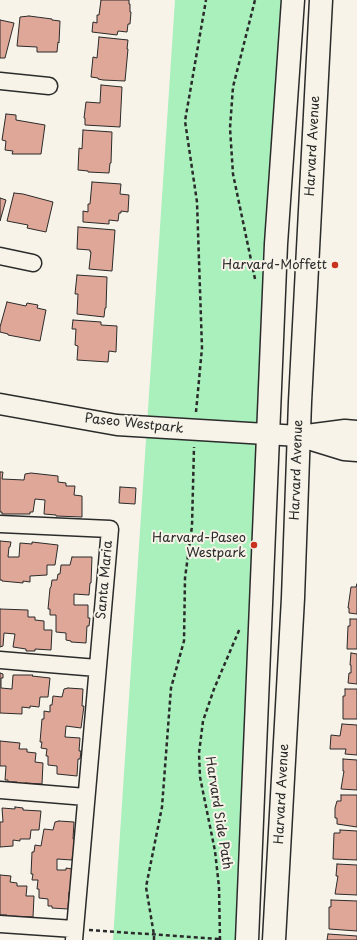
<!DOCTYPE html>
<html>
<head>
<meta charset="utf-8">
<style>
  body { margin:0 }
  canvas { display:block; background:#f7f3e8 }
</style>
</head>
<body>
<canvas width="357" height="940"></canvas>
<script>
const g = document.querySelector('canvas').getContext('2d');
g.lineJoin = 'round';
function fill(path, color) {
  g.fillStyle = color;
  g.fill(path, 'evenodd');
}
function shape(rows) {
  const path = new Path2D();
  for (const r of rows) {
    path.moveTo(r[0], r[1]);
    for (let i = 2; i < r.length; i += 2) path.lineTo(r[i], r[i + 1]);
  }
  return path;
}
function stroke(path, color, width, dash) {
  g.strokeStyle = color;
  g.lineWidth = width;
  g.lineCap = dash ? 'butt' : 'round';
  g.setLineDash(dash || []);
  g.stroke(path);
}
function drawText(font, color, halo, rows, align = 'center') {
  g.font = font + ' "Playpen Sans",sans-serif';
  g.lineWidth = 4;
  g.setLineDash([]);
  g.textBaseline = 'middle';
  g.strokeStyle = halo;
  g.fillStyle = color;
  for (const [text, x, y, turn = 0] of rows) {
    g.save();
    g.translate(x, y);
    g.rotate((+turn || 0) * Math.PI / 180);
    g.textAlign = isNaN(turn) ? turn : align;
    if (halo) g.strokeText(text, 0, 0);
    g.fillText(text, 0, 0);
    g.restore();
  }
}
fill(shape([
  [175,0,286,0,237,940,113,940]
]), '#a9f0bc');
const building = shape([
  [101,0,129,0,129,4,130,4,130,12,131,12,130,24,128,24,127,32,118,31,117,35,92,32,93,22,97,23,97,15,99,15,101,0],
  [29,16,52,19,52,20,60,21,59,43,58,42,57,52,37,52,37,47,17,46,20,17,29,16],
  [0,20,14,23,5,58,0,58,0,20],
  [99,37,128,40,127,49,128,49,125,81,103,80,98,79,98,78,91,77,93,57,97,58,99,37],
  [101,85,122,87,120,127,85,125,85,118,84,118,86,102,100,103,101,85],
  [6,114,16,115,16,120,45,125,41,154,12,154,13,151,5,150,6,141,2,140,6,114],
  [83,130,112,132,111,163,110,163,109,173,88,172,88,171,78,170,79,148,82,149,83,130],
  [92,182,121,184,120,194,129,195,128,212,121,211,121,213,119,213,118,221,109,220,109,224,83,222,83,211,88,212,88,204,90,204,92,182],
  [14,193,23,194,53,202,46,232,27,228,28,225,7,221,14,193],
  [0,198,6,200,0,221,0,198],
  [78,227,115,230,112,271,89,269,91,252,90,252,90,250,77,249,78,227],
  [77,275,107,277,106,308,105,308,104,317,77,314,78,294,75,294,77,275],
  [7,302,26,306,27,303,38,305,37,308,46,310,40,341,8,335,8,334,0,332,0,327,7,302],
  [73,320,101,322,101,325,117,326,116,352,109,351,108,362,77,360,78,346,75,345,76,329,72,329,73,320],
  [0,472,3,472,2,479,24,480,25,474,31,473,58,476,58,482,66,483,66,486,75,486,74,495,82,496,82,517,56,516,56,515,44,514,45,500,35,499,33,512,30,512,30,514,2,514,2,512,0,512,0,472],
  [120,487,136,488,135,504,119,503,120,487],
  [0,541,11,542,10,547,9,547,8,557,19,557,20,543,32,544,32,542,58,545,55,565,47,565,47,575,30,576,30,582,23,581,23,583,2,581,2,580,0,580,0,541],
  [72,557,92,557,91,583,90,583,89,595,74,594,74,605,88,605,88,618,90,618,89,626,87,626,86,643,71,642,71,641,66,640,66,633,56,632,56,615,50,615,50,609,48,609,50,588,51,587,52,580,57,580,58,574,60,574,61,565,70,565,72,557],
  [357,584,357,614,349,613,349,608,348,608,351,587,356,587,357,584],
  [0,609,28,610,28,617,35,617,35,620,44,621,44,630,52,630,51,650,35,649,35,651,26,651,26,649,13,647,15,634,4,633,3,646,0,647,0,609],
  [350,619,357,619,357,649,347,649,348,626,350,626,350,619],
  [351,653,357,654,357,684,348,683,349,673,351,673,351,665,350,665,351,653],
  [0,673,3,674,3,678,1,678,1,688,12,689,13,675,33,675,32,676,50,678,48,697,40,697,39,707,30,706,30,708,22,707,22,714,0,713,0,673],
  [68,688,83,689,82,706,84,706,81,728,66,726,65,737,80,738,79,751,81,751,80,759,78,759,77,776,57,774,57,766,48,765,48,756,46,756,47,749,41,748,42,742,40,742,42,719,44,719,44,711,50,712,50,705,52,705,53,696,62,697,64,689,68,688],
  [345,689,357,689,357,719,343,719,343,696,345,696,345,689],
  [342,724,357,725,357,755,345,754,346,749,330,749,331,735,340,736,342,724],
  [0,741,20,743,19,749,27,749,27,752,36,753,35,762,43,763,42,784,25,783,25,784,16,784,17,782,8,782,8,780,5,780,6,766,0,766,0,741],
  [343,759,357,760,357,790,341,789,344,771,343,771,343,759],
  [341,795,357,795,357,827,337,824,337,818,335,818,335,808,337,801,341,801,341,795],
  [15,807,23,808,23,810,41,811,39,830,31,830,30,839,20,839,20,841,13,840,13,846,0,847,0,822,3,822,2,808,15,809,15,807],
  [59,821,74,822,73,839,75,839,72,860,57,859,57,870,66,870,66,868,72,869,71,892,69,892,68,909,52,908,52,906,48,906,48,899,39,898,39,889,37,889,38,880,32,880,33,874,31,874,32,852,34,852,35,845,41,846,44,829,53,830,55,822,59,821],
  [340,830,357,831,357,860,333,859,334,833,340,833,340,830],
  [337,864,357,865,357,895,335,894,338,876,336,876,337,864],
  [0,875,11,876,10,882,17,883,17,886,27,886,26,896,34,896,33,917,7,916,7,915,0,915,0,875],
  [331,900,357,901,357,931,329,929,329,907,331,907,331,900],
  [328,934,357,936,357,940,327,940,328,934]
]);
fill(building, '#dfa798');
stroke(building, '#2b2b2b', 1);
const minor = shape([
  [0,81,49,86],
  [0,256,33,263],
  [0,524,110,529,74,940],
  [0,660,97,668],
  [0,790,86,797],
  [0,924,74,929]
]);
const tertiary = shape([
  [0,404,117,425,299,436,345,430,357,431],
  [305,438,344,450,357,451]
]);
const secondary = shape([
  [247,940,276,244,293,0],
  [274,940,293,598,300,402,321,0]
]);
stroke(minor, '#2b2b2b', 19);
stroke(tertiary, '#2b2b2b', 23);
stroke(secondary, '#2b2b2b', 25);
stroke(shape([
  [255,279,233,174,230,128,233,87,255,0],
  [196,412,202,348,197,202,185,121,206,0],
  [89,930,220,939],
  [154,940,154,935,146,887,162,807,171,688,184,641,185,578,192,526,194,447],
  [220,940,219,887,215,851,200,777,199,753,203,721,214,689,240,628]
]), '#2b2b2b', 2.5, [4, 3]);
stroke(minor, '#f7f3e8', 16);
stroke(tertiary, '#f7f3e8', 20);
stroke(secondary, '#f7f3e8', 22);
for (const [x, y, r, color] of [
  [335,265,4,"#c8321e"],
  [254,545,4,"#c8321e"]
]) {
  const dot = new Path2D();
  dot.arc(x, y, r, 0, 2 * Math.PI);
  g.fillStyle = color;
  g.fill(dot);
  stroke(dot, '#f7f3e8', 1.5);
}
drawText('13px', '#2b2b2b', '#f7f3e8', [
  ["Harvard Avenue",313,146,-87],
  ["Paseo Westpark",134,424,6],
  ["Harvard Avenue",297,470,-88],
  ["Santa Maria",105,580,-85],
  ["Harvard Avenue",282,794,-87],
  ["Harvard Side Path",218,813,81]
]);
drawText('13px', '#2b2b2b', '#f7f3e8', [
  ["Harvard-Moffett",327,265],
  ["Harvard-Paseo",246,538],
  ["Westpark",246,553]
], 'right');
</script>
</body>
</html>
